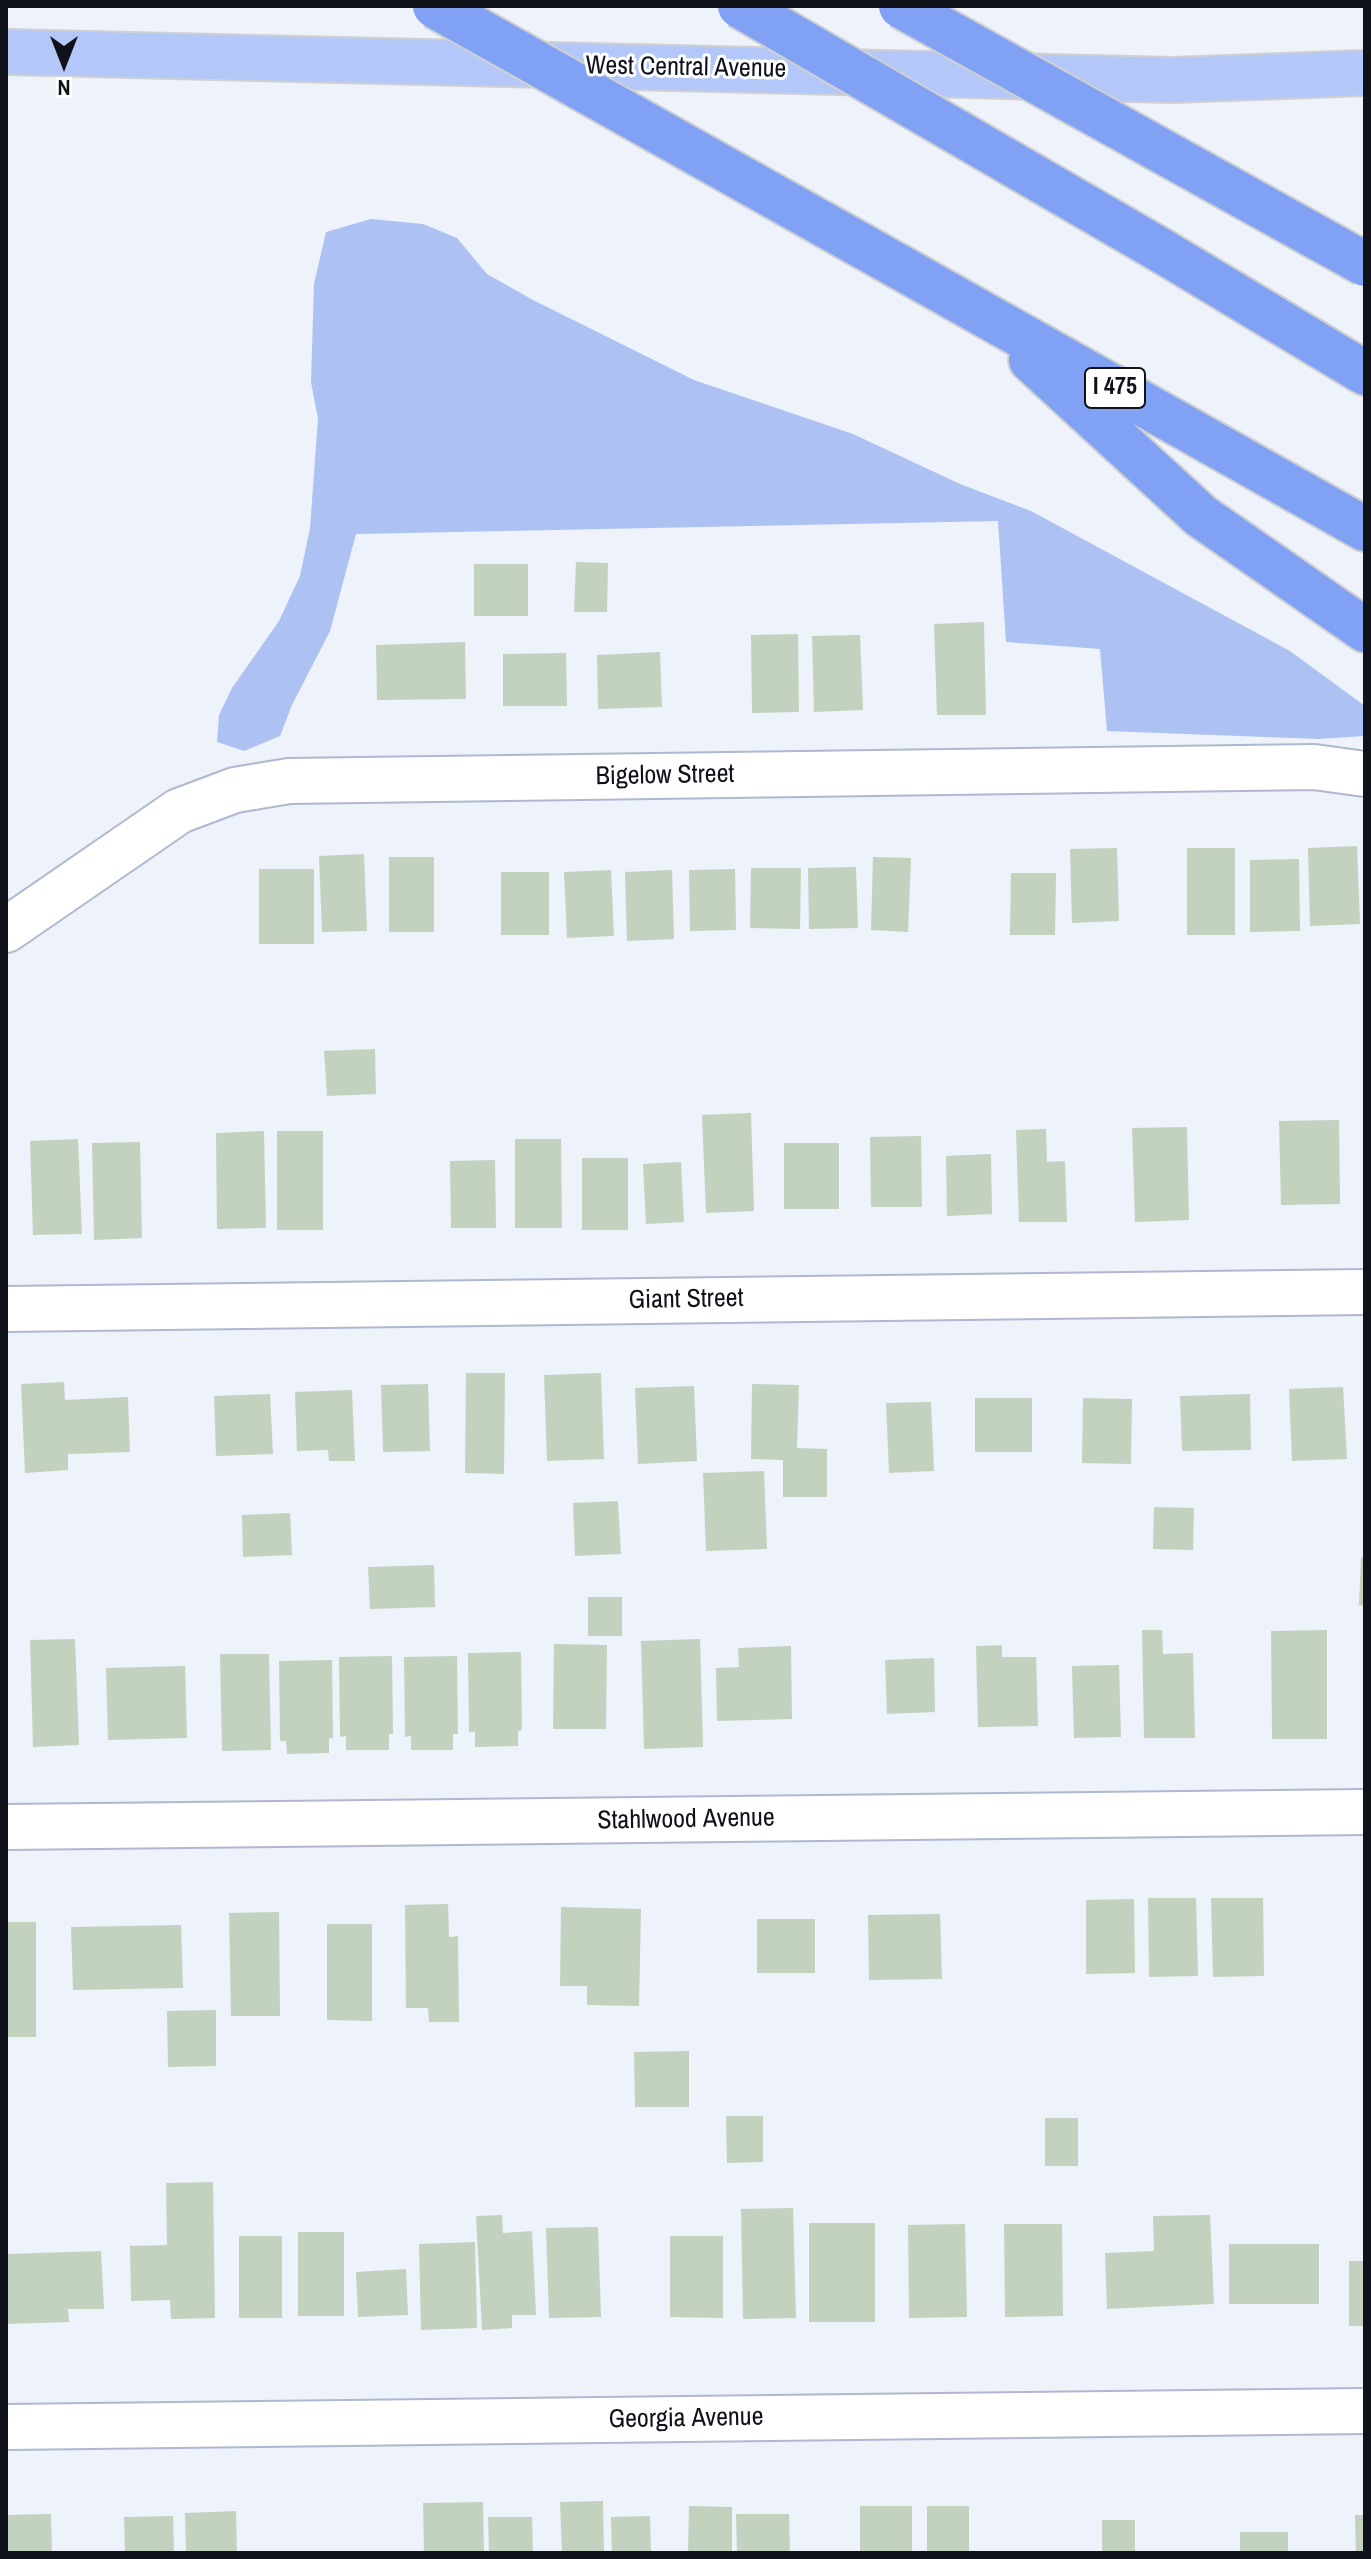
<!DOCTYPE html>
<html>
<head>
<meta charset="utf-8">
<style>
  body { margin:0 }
  #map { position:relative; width:1371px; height:2559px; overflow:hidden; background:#edf2fb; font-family:"Archivo Narrow",sans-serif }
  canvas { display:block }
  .frame { position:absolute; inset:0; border:8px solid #0f121a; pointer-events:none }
  .north { position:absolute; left:24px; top:24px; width:80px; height:80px; -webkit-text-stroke:6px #fff; paint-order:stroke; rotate:180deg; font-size:22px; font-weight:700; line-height:32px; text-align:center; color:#0f121a }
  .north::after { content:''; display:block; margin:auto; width:28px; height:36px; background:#0f121a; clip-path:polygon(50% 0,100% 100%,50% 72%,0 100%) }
</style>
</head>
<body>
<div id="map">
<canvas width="1371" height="2559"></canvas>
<div class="frame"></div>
<div class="north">N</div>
</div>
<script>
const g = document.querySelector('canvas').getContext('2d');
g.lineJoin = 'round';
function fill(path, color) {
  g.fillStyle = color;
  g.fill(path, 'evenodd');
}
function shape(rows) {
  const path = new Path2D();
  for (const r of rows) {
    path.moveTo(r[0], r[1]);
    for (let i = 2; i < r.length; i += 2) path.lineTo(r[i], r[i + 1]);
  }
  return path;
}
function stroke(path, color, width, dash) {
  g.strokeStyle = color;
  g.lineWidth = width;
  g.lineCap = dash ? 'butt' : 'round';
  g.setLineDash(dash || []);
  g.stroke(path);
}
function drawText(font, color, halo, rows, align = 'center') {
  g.font = font + ' "Archivo Narrow",sans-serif';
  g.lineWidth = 6;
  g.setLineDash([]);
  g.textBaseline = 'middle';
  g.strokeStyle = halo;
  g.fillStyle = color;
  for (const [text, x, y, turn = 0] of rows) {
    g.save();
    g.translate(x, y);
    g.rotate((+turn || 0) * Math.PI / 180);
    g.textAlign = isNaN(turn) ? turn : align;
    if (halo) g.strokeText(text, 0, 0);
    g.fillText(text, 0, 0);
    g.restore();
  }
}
fill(shape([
  [371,219,423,224,457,238,487,274,533,300,694,380,853,434,960,484,1031,511,1290,651,1365,706,1365,736,1319,739,1107,731,1100,649,1006,642,998,521,356,534,330,631,292,705,280,736,244,751,217,742,219,715,232,688,279,621,300,576,310,528,318,419,311,382,314,284,326,232]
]), '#adc1f2');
fill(shape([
  [576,562,608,563,607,612,574,612],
  [474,564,528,564,528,616,474,616],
  [984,622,986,715,937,715,934,624],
  [798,634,799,712,752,713,751,635],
  [860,635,863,710,814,712,812,636],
  [465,642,466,699,377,700,376,645],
  [660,652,662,707,598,709,597,655],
  [566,653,567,706,503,706,503,654],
  [1357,846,1360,924,1310,926,1308,848],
  [1117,848,1119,921,1072,923,1070,849],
  [1187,848,1235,848,1235,935,1187,935],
  [364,854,367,931,322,932,319,856],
  [389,857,434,857,434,932,389,932],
  [873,857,911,858,908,932,871,930],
  [1299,859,1300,931,1250,932,1250,860],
  [856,867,858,928,809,929,808,868],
  [751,868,801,868,800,929,750,928],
  [259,869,314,869,314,944,259,944],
  [735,869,736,930,690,931,689,870],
  [611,870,614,936,567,938,564,872],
  [672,870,674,939,627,941,625,872],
  [501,872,549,872,549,935,501,935],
  [1011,873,1056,873,1055,935,1010,935],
  [375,1049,376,1094,327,1096,324,1051],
  [751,1113,754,1211,706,1213,702,1115],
  [1339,1120,1340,1204,1281,1205,1279,1121],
  [1187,1127,1189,1220,1135,1222,1132,1128],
  [1046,1129,1047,1162,1065,1161,1067,1222,1019,1222,1016,1130],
  [264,1131,266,1228,217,1229,216,1133],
  [277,1131,323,1131,323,1230,277,1230],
  [921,1136,922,1207,871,1207,870,1137],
  [78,1139,82,1234,33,1235,30,1141],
  [515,1139,561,1139,562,1228,515,1228],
  [140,1142,142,1238,94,1240,92,1143],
  [784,1143,839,1143,839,1209,784,1209],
  [991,1154,992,1214,947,1216,946,1156],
  [582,1158,628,1158,628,1230,582,1230],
  [495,1160,496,1228,451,1228,450,1161],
  [681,1162,684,1222,646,1224,643,1164],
  [466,1373,505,1373,504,1474,465,1473],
  [601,1373,604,1459,547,1461,544,1375],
  [64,1382,65,1400,128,1397,130,1452,68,1454,68,1470,25,1473,21,1384],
  [428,1384,430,1451,383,1452,381,1385],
  [752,1384,799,1385,797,1448,827,1449,827,1497,783,1497,783,1460,751,1459],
  [694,1386,697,1461,638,1464,635,1388],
  [1343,1387,1347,1459,1292,1461,1289,1389],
  [352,1390,355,1461,329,1461,328,1450,297,1451,295,1392],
  [270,1394,273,1454,216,1456,214,1396],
  [1250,1394,1251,1450,1182,1451,1180,1396],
  [975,1398,1032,1398,1032,1452,975,1452],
  [1083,1398,1132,1399,1131,1464,1082,1463],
  [931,1402,934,1471,889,1473,886,1403],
  [764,1471,767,1549,706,1551,703,1473],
  [618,1501,621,1554,575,1556,573,1503],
  [1154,1507,1194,1508,1193,1550,1153,1549],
  [290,1513,292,1555,243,1557,242,1515],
  [1361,1557,1365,1558,1365,1606,1359,1605],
  [434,1565,435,1607,370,1609,368,1567],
  [588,1597,622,1597,622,1636,588,1636],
  [1142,1630,1162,1630,1163,1654,1193,1653,1195,1738,1144,1738],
  [1327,1630,1327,1739,1272,1739,1271,1631],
  [75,1639,79,1745,33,1747,30,1640],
  [700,1639,703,1747,644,1749,641,1641],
  [554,1644,607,1645,606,1729,553,1729],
  [1002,1645,1002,1657,1036,1657,1038,1726,978,1727,976,1646],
  [791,1646,792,1719,717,1721,716,1668,739,1667,738,1648],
  [521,1652,522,1730,518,1731,518,1746,475,1747,475,1732,469,1732,468,1653],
  [220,1654,269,1654,271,1750,222,1751],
  [392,1656,393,1734,389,1734,389,1750,346,1750,346,1736,340,1737,339,1657],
  [457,1656,458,1734,453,1734,453,1750,411,1750,411,1736,405,1737,404,1657],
  [934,1658,935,1712,887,1714,885,1660],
  [332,1660,333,1738,329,1738,329,1753,287,1754,286,1741,280,1741,279,1661],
  [1119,1665,1121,1737,1074,1738,1072,1666],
  [185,1666,187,1738,108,1740,106,1668],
  [1148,1898,1196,1898,1198,1976,1149,1977],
  [1211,1898,1263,1898,1264,1976,1213,1977],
  [1134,1899,1135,1973,1086,1974,1086,1900],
  [448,1904,449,1937,458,1936,459,2022,429,2022,428,2008,406,2008,405,1905],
  [561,1907,641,1909,639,2006,587,2005,587,1986,560,1986],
  [279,1912,280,2016,231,2016,229,1913],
  [940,1914,942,1979,869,1980,868,1915],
  [757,1919,815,1919,815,1973,757,1973],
  [6,1922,36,1922,36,2037,6,2037],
  [327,1924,372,1924,372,2021,327,2020],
  [181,1925,183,1988,73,1990,71,1927],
  [216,2010,216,2066,168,2067,167,2011],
  [689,2051,689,2107,635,2107,634,2052],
  [726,2116,763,2116,763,2162,727,2163],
  [1045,2118,1078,2118,1078,2166,1045,2166],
  [213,2182,215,2318,171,2319,170,2300,131,2301,130,2246,167,2245,166,2183],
  [793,2208,796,2318,743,2319,741,2209],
  [502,2215,503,2233,532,2231,536,2315,512,2315,512,2328,482,2330,476,2216],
  [1210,2215,1214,2304,1107,2309,1105,2253,1154,2251,1153,2216],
  [809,2223,875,2223,875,2322,809,2322],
  [965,2224,967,2317,909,2318,908,2225],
  [1004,2224,1062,2224,1063,2316,1005,2317],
  [598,2227,601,2317,549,2318,546,2228],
  [298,2232,344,2232,344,2316,298,2316],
  [239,2236,282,2236,282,2318,239,2318],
  [670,2236,723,2236,723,2318,670,2317],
  [475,2242,477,2328,421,2330,419,2244],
  [1229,2244,1319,2244,1319,2304,1229,2304],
  [101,2251,104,2309,68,2309,69,2322,6,2324,6,2254],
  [1349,2261,1365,2261,1365,2326,1349,2326],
  [406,2269,408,2315,358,2317,356,2272],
  [603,2501,604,2553,562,2553,560,2502],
  [483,2502,484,2553,424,2553,423,2503],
  [689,2506,732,2507,732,2553,688,2553],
  [860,2506,912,2506,912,2553,860,2553],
  [927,2506,969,2506,969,2553,927,2553],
  [236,2511,237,2553,186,2553,185,2513],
  [51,2514,52,2553,6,2553,6,2515],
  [736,2514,789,2514,790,2553,737,2553],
  [1355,2515,1365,2515,1365,2553,1356,2553],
  [173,2516,174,2553,125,2553,124,2517],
  [650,2516,651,2553,612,2553,611,2517],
  [488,2517,532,2517,533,2553,489,2553],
  [1102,2520,1135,2520,1135,2553,1102,2553],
  [1240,2532,1288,2532,1288,2553,1240,2553]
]), '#c2d2be');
const minor = shape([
  [6,930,179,811,235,790,289,781,1314,767,1365,774],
  [6,1309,1365,1292],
  [6,1827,1365,1812],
  [6,2427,1365,2411]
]);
const major = shape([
  [6,52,1173,80,1365,73]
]);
const highway = shape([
  [864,247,1365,529],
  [1162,251,1365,373],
  [1031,360,1201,516,1365,630]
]);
stroke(minor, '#aeb8ce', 48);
stroke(major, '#cfd0d1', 48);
stroke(highway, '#cfd0d1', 48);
stroke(minor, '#fff', 44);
stroke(major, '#b3c7f8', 44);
stroke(highway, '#81a2f4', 44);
const highwayBridge = shape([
  [435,6,864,247],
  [740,6,1162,251],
  [901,6,1365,264]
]);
stroke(highwayBridge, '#cfd0d1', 48, []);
stroke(highwayBridge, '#81a2f4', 44);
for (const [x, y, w] of [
  [1115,388,60]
]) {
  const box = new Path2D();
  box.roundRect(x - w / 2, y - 20, w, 40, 6);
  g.fillStyle = '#fff';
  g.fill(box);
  stroke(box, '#0f121a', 2);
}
drawText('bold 24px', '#0f121a', null, [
  ["I 475",1115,388]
]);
drawText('26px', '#0f121a', '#fff', [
  ["West Central Avenue",686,68,1],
  ["Bigelow Street",665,776,-1],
  ["Giant Street",686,1300,-1],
  ["Stahlwood Avenue",686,1820,-1],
  ["Georgia Avenue",686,2419,-1]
]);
</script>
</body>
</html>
